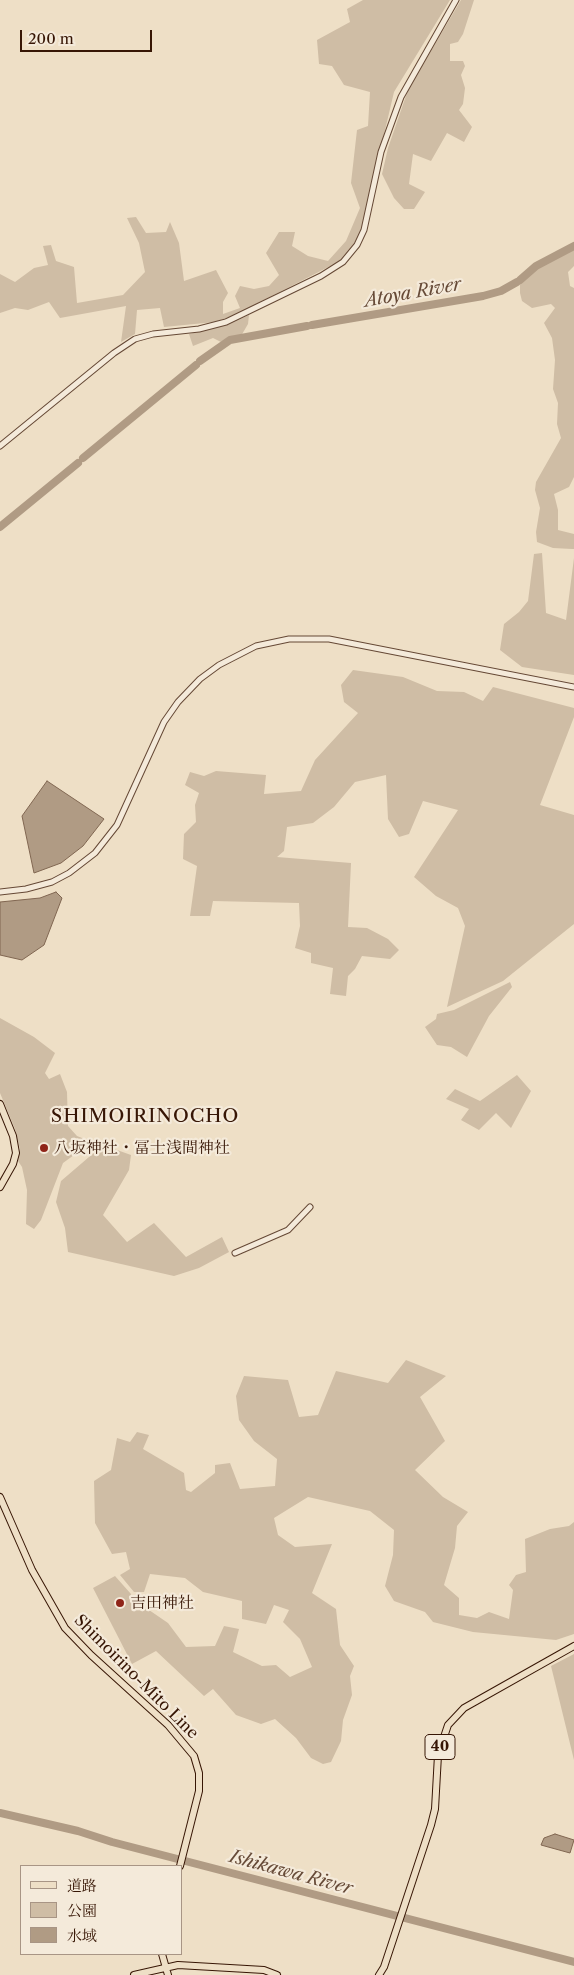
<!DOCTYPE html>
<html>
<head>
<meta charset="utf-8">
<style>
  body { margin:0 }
  #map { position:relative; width:574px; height:1975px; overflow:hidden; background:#eedfc6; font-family:"Libre Caslon Text","Noto Serif JP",serif }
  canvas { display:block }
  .legend { position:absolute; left:20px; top:1865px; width:162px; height:90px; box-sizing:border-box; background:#f4eada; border:1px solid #a89585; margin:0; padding:6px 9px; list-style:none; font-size:15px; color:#371605 }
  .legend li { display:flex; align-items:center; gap:10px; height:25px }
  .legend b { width:25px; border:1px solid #a89585 }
  .scale { position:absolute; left:20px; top:30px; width:132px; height:22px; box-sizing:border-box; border:2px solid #371605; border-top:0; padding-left:6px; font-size:15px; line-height:18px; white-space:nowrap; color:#371605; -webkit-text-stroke:4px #f4eada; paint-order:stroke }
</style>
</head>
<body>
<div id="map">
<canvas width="574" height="1975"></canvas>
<ul class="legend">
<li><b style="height:6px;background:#eedfc6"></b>道路</li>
<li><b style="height:14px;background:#cfbda5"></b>公園</li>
<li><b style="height:14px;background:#b09b84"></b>水域</li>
</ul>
<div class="scale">200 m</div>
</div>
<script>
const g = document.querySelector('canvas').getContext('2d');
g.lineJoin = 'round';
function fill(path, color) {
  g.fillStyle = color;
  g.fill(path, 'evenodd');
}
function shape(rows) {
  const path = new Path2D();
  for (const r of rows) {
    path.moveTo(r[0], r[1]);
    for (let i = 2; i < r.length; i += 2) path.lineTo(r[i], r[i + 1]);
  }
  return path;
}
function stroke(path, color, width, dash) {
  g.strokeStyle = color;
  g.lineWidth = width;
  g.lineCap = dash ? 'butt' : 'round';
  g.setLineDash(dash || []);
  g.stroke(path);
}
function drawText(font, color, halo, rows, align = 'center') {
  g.font = font + ' "Libre Caslon Text","Noto Serif JP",serif';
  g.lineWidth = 4.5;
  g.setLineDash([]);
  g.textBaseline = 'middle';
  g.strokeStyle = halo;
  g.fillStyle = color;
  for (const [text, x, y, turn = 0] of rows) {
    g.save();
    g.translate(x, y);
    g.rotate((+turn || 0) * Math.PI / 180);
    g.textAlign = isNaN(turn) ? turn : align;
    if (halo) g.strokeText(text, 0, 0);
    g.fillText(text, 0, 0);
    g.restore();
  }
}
fill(shape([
  [363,0,450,0,394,92,362,228,353,246,340,261,237,314,215,322,164,327,160,308,137,310,135,334,121,342,126,306,60,318,49,302,28,310,15,308,0,313,0,274,15,282,34,268,48,265,43,246,51,245,56,261,74,267,77,303,123,295,145,272,139,243,127,218,136,217,146,233,166,232,170,222,179,243,184,281,216,270,228,293,223,302,223,314,240,308,235,296,240,286,254,289,269,286,279,275,266,253,279,232,295,232,292,246,308,256,328,261,346,241,360,208,351,183,357,130,368,126,370,92,344,85,332,66,319,64,317,40,350,22,347,9],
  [461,0,474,0,463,34,458,42,450,44,450,61,463,61,465,66,461,75,465,88,463,104,459,110,472,127,464,142,447,133,431,161,413,154,409,184,425,192,414,209,404,209,394,198,382,174,388,148,408,90],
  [574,247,574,266,568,272,570,286,574,288,574,477,569,487,554,494,558,510,558,530,574,534,574,549,572,549,553,548,537,542,536,532,540,508,535,490,536,482,561,438,557,424,558,403,553,389,555,360,552,338,544,323,555,308,551,304,532,308,522,301,520,293,520,281,530,272],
  [249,315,248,324,241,336,221,342,213,338,193,346,189,334,230,324],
  [542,553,546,613,566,620,574,558,574,675,522,667,500,650,504,624,519,612,528,601,534,554],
  [353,670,403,677,437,691,464,692,483,701,493,687,574,708,574,717,540,805,574,815,574,924,503,981,447,1007,465,926,458,908,436,896,414,877,458,810,423,801,409,834,399,837,388,819,386,775,355,782,334,807,313,823,287,827,284,851,277,857,351,863,348,927,367,928,388,939,399,950,390,959,362,956,355,969,348,976,346,996,330,994,333,968,311,963,311,953,295,948,300,926,299,903,213,901,210,916,190,916,197,866,183,859,184,834,196,822,195,805,199,793,185,785,190,772,204,776,216,771,266,775,264,794,301,791,315,760,358,713,344,702,341,685],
  [510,982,512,987,489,1016,467,1057,451,1047,437,1045,425,1027,436,1019,437,1014,454,1010],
  [0,1018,34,1037,55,1053,45,1073,49,1079,60,1074,67,1092,68,1126,77,1136,92,1142,63,1163,41,1220,34,1229,26,1224,27,1190,22,1167,18,1161,20,1149,15,1129,0,1093],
  [517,1075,531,1091,511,1128,496,1113,479,1130,461,1120,469,1109,446,1099,455,1089,480,1101],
  [103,1145,131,1155,129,1170,103,1215,127,1242,154,1223,186,1257,222,1237,229,1252,199,1268,174,1276,68,1252,65,1228,56,1202,61,1181],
  [406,1360,446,1376,420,1397,445,1441,415,1470,443,1497,468,1512,457,1526,455,1548,444,1585,459,1598,459,1615,477,1618,489,1612,509,1619,513,1590,509,1585,516,1575,526,1572,525,1539,550,1529,569,1526,574,1522,574,1634,556,1640,473,1632,433,1622,425,1612,394,1601,385,1586,393,1555,394,1530,370,1511,308,1497,274,1518,278,1535,295,1547,332,1544,312,1593,336,1609,340,1645,354,1666,350,1676,352,1695,343,1720,341,1741,331,1762,323,1764,311,1758,296,1738,275,1719,261,1724,236,1715,213,1689,204,1696,156,1651,132,1664,93,1588,115,1576,131,1594,130,1599,134,1605,149,1610,168,1623,186,1647,215,1646,224,1626,239,1629,233,1652,262,1666,276,1665,290,1677,312,1667,300,1639,283,1622,289,1610,274,1605,266,1624,242,1619,242,1601,203,1592,185,1578,150,1574,144,1592,134,1592,120,1575,130,1569,126,1552,112,1554,95,1523,94,1481,111,1470,117,1438,130,1442,137,1432,149,1435,143,1449,184,1473,186,1490,191,1492,215,1473,215,1465,230,1463,240,1489,275,1486,277,1459,254,1441,239,1420,236,1396,244,1376,288,1380,299,1417,318,1415,336,1371,388,1383],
  [574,1654,574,1760,551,1666]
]), '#cfbda5');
const water = shape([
  [47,781,104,819,83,846,61,863,34,873,22,816,47,781],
  [56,892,62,898,44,945,22,960,0,955,0,902,40,898,56,892],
  [555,1834,574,1840,570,1853,541,1845,544,1838,555,1834]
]);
fill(water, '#b09b84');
stroke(water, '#806651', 1);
stroke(shape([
  [520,280,536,266,574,246],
  [312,325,483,296,501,291,517,282],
  [200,361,230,340,307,326],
  [83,458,196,365],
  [0,527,78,463],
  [0,1813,78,1831,112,1842,574,1962]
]), '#b09b84', 8);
const minor = shape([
  [0,446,114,353,135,339,153,334,199,329,226,322,321,276,343,262,357,245,364,230,381,152,401,97,456,0],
  [0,892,26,889,52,882,69,873,95,853,117,825,164,722,178,702,200,679,219,665,256,646,289,639,329,639,574,687],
  [235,1253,288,1230,310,1207]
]);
const major = shape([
  [0,1104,13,1136,16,1153,13,1164,0,1187],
  [0,1497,32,1570,65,1628,91,1655,168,1725,194,1756,199,1773,199,1791,180,1866],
  [162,1954,168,1975],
  [134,1975,178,1965,264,1970,277,1975],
  [379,1975,384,1967,431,1825,435,1809,438,1755,448,1725,464,1708,574,1646]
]);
stroke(minor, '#654835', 7);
stroke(major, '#371605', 8);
stroke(minor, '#f4eada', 5);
stroke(major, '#eedfc6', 6);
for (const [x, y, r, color] of [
  [44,1148,5,"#8f2418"],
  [120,1603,5,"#8f2418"]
]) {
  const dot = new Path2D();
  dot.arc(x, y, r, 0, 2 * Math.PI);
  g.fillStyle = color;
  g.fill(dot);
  stroke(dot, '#f4eada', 2);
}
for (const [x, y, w] of [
  [440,1747,30]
]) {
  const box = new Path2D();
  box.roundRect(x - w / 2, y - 12.5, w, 25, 4);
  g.fillStyle = '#f4eada';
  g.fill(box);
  stroke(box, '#371605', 1);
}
drawText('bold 15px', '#371605', null, [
  ["40",440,1747]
]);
drawText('16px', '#371605', '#f4eada', [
  ["八坂神社・冨士浅間神社",54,1148],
  ["吉田神社",130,1603]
], 'left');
drawText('16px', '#371605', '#f4eada', [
  ["Shimoirino-Mito Line",136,1677,45]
]);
drawText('italic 18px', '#674b38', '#f4eada', [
  ["Atoya River",413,293,-10],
  ["Ishikawa River",291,1873,15]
]);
g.letterSpacing = '1px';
drawText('19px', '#371605', '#f4eada', [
  ["SHIMOIRINOCHO",145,1117]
]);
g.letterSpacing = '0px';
</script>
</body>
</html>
